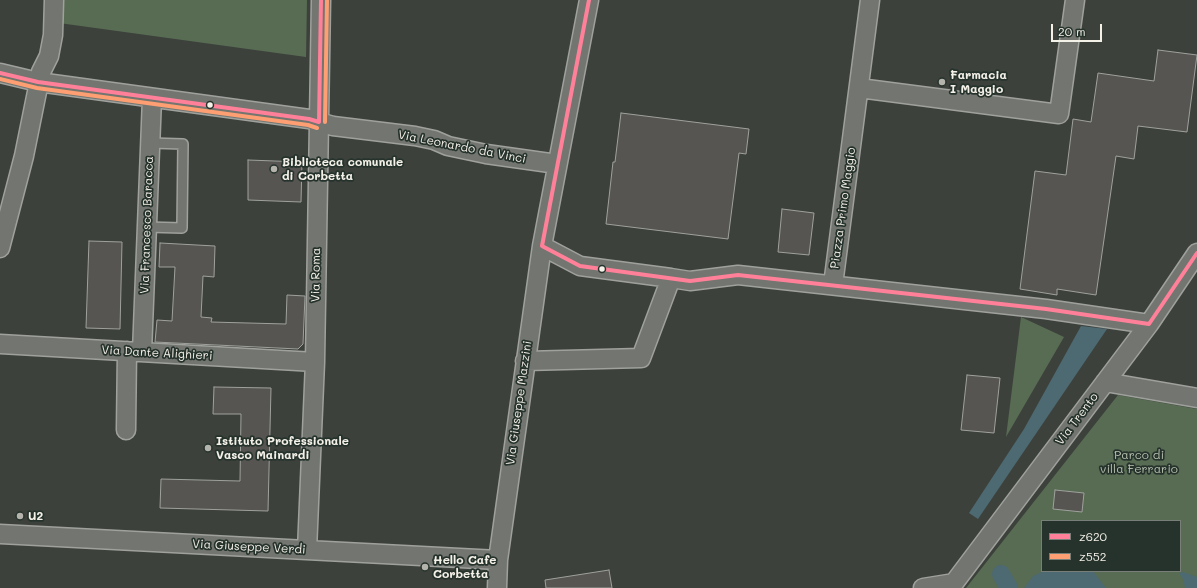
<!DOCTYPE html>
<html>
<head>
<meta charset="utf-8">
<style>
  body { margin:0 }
  #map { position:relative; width:1197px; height:588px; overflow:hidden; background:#3d413c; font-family:Mali,sans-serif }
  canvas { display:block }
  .legend { position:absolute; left:1041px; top:520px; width:140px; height:52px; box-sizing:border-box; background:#26332d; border:1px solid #787f78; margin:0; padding:5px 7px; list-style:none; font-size:12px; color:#f4f1e8 }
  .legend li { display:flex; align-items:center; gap:8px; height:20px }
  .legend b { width:20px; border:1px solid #787f78 }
  .scale { position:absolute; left:1051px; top:24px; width:51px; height:18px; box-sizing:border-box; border:2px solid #f4f1e8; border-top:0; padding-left:5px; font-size:12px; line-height:14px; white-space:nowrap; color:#f4f1e8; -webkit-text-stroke:3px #26332d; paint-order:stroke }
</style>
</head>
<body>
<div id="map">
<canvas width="1197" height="588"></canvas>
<ul class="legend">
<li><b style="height:5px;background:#ff8098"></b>z620</li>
<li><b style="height:5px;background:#fd9f72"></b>z552</li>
</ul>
<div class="scale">20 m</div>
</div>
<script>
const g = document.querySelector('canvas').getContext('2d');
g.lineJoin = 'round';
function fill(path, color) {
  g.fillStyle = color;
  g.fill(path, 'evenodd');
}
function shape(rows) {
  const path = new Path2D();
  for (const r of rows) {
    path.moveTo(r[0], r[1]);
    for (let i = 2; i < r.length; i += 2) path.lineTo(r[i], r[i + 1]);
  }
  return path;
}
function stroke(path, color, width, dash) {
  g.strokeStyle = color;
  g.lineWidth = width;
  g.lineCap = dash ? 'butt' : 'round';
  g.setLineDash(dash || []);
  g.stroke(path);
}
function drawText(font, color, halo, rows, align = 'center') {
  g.font = font + ' Mali,sans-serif';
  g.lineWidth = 3.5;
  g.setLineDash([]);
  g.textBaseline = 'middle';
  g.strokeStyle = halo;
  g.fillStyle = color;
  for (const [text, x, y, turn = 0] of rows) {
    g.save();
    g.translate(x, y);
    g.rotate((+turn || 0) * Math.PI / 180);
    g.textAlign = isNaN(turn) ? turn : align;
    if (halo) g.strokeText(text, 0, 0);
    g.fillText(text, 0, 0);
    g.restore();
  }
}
fill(shape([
  [59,0,307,0,306,57,59,23],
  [1021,317,1064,337,1006,437],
  [1118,395,1197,409,1197,588,966,588],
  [1042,521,1180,521,1180,571,1042,571]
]), '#586c53');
fill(shape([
  [1081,326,1107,329,978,519,969,513,1024,429],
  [1044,571,1093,571,1106,588,1024,588,1033,576],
  [1183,572,1197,577,1197,588,1185,588,1183,579,1179,573]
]), '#4d6971');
stroke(shape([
  [1001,574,1009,588]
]), '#4d6971', 18);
const building = shape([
  [1158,50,1197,55,1187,132,1138,126,1134,159,1116,156,1096,295,1057,289,1057,295,1020,289,1035,171,1066,175,1073,119,1091,122,1098,73,1154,81,1158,50],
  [621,113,749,129,746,154,739,153,728,239,606,224,613,162,615,162,621,113],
  [248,160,302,162,301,202,248,200,248,160],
  [782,209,814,213,809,255,778,252,782,209],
  [89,241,122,242,120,329,86,328,89,241],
  [160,243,215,246,214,277,203,276,201,317,212,318,211,322,286,324,287,295,305,296,303,344,298,349,155,342,157,320,172,321,175,267,159,267,160,243],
  [967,375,1000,378,994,433,961,430,967,375],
  [214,387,271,388,268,511,160,508,161,479,240,481,241,414,213,414,214,387],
  [1055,490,1084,493,1082,512,1053,509,1055,490],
  [609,570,612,588,546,588,545,580,609,570]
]);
fill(building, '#565551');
stroke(building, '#9fa19d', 1);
const service = shape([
  [146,227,182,228,183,144,150,143]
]);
const minor = shape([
  [0,73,38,82,309,119,333,126,415,136,434,140,448,146,486,154,557,164],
  [859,88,1059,114,1075,0],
  [542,246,580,266,671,278,690,281,738,275,1046,309,1149,324],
  [0,248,24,156,41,72,49,56,53,35,54,0],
  [833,285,870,0],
  [0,344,315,362],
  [142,352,152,98],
  [525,361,641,358,671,278],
  [1105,382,1197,398],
  [126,430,127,351],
  [0,534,498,560],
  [307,550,315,362,321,0],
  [497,588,498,560,542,246,589,0],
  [923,588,954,583,1149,324,1197,253]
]);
stroke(service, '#9fa19d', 12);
stroke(minor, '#9fa19d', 21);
stroke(service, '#737570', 9);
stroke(minor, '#737570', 18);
stroke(shape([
  [589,0,542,246,580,266,690,281,738,275,1046,309,1149,324,1197,253],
  [0,73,38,82,309,119,319,122,321,0]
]), '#ff8098', 4);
stroke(shape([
  [0,79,37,88,308,125,317,128],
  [325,122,327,0]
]), '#fd9f72', 4);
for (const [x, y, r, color] of [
  [942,82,4,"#b4b3ac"],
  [210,105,3.5,"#f4f1e8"],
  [274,169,4,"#b4b3ac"],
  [602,269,3.5,"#f4f1e8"],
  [208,448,4,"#b4b3ac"],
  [20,516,4,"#b4b3ac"],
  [425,567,4,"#b4b3ac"]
]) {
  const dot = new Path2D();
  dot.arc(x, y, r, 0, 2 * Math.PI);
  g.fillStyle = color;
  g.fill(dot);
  stroke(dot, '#26332d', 1.5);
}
drawText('bold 12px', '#f4f1e8', '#26332d', [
  ["Farmacia",950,75],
  ["I Maggio",950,89],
  ["Biblioteca comunale",282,162],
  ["di Corbetta",282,176],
  ["Istituto Professionale",216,441],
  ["Vasco Mainardi",216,455],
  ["U2",28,516],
  ["Hello Cafe",433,560],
  ["Corbetta",433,574]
], 'left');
drawText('12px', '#f4f1e8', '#26332d', [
  ["Via Leonardo da Vinci",462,147,11],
  ["Piazza Primo Maggio",843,208,-82],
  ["Via Francesco Baracca",147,225,-88],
  ["Via Roma",316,275,-89],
  ["Via Dante Alighieri",157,353,3],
  ["Via Giuseppe Mazzini",519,403,-82],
  ["Via Trento",1077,419,-53],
  ["Via Giuseppe Verdi",249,547,3]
]);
drawText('12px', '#b7bfae', '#26332d', [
  ["Parco di",1139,455],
  ["villa Ferrario",1139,469]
]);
</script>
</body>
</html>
